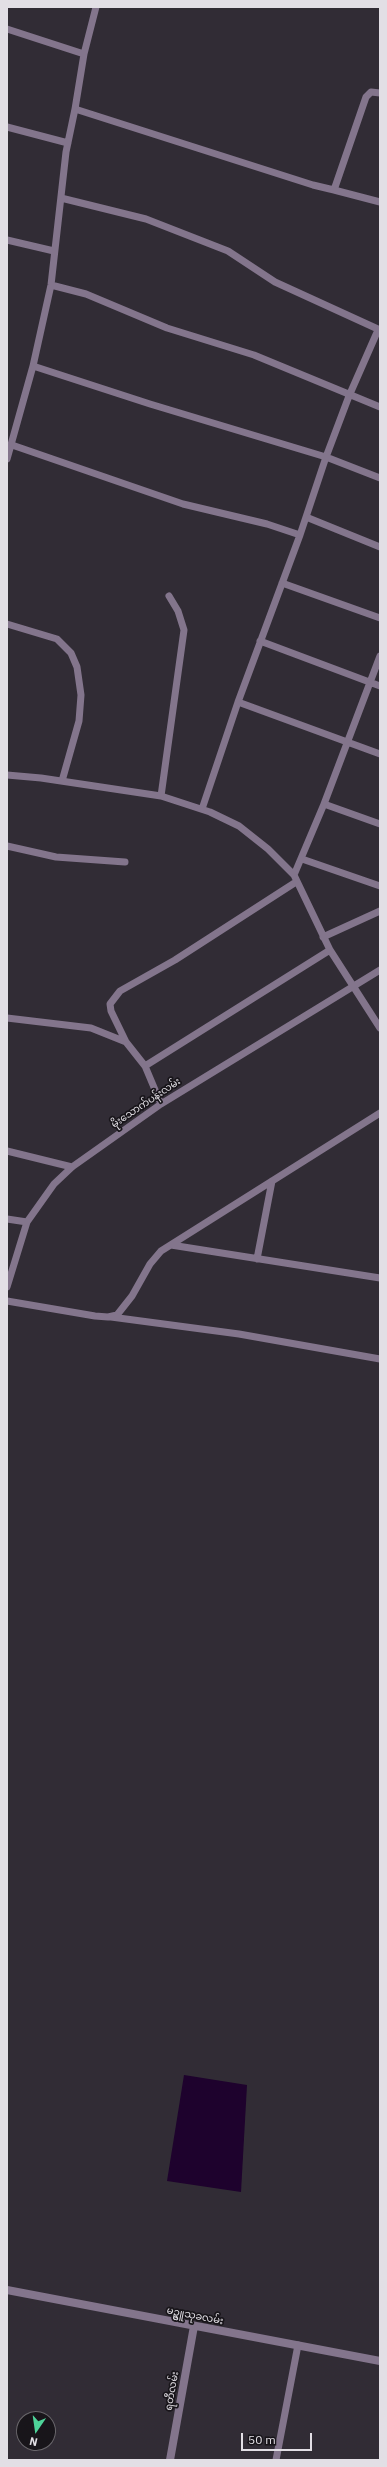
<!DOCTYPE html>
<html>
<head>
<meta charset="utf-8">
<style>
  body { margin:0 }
  #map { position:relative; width:387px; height:2467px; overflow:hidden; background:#312c35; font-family:"IBM Plex Sans",sans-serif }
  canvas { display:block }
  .frame { position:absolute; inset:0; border:8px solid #e2dfe5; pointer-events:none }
  .north { position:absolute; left:16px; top:2411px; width:40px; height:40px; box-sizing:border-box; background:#18151a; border:1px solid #69666b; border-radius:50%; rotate:193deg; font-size:11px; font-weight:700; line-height:16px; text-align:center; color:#e2dfe5 }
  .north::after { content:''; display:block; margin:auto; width:14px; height:18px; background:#4ed399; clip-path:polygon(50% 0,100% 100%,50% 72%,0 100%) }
  .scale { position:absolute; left:241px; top:2433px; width:71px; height:18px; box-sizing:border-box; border:2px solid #e2dfe5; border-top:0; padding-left:5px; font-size:12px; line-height:14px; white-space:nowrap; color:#e2dfe5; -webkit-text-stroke:3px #18151a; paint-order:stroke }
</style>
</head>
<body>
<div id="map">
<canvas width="387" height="2467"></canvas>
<div class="frame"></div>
<div class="north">N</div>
<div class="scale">50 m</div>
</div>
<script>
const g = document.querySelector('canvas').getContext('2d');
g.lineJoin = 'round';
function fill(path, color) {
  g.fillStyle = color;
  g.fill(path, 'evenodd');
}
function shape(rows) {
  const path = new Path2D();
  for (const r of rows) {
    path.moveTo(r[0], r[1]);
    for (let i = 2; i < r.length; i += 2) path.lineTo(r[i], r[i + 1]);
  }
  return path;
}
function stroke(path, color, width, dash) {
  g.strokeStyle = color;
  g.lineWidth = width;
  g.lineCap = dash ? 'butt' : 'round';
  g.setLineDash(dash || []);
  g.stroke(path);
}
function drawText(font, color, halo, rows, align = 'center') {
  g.font = font + ' "IBM Plex Sans","Noto Sans Myanmar",sans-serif';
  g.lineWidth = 3.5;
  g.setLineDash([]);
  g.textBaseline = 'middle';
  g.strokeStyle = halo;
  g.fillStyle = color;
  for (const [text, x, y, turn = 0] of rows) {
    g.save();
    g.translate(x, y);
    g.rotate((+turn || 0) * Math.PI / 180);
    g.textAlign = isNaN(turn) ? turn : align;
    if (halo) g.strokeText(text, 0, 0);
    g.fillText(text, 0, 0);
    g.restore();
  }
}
fill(shape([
  [184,2075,247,2085,241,2192,167,2181]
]), '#1e022d');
stroke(shape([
  [96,7,84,54,75,109,313,185,334,190,366,97,371,92,380,93],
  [7,29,84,54],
  [7,127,68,143],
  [334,190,380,202],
  [61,198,146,219,228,251,275,282,380,330],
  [7,240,54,251],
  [51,285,86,294,167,328,254,355,380,407],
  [33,366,51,285,66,152,75,109],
  [12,445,183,504,267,524,300,535],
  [7,459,33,366,150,404,326,457,380,478],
  [306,517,380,547],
  [282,583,380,618],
  [7,624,57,639,71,653,77,667,81,695,79,721,62,781],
  [260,641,380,686],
  [238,702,380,754],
  [7,775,41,778,161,796,210,812,239,826,268,849,294,875,330,950,380,1028],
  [161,796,184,630,178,611,169,596],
  [324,804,380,824],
  [202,809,238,702,300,535,326,457,349,396,378,330],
  [7,846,56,857,125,862],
  [302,859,380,886],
  [294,875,324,804,380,656],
  [323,937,380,911],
  [7,1018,91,1028,126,1042,145,1066,161,1104],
  [126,1042,111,1011,110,1004,120,991,175,960,296,882],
  [145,1066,330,950],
  [7,1151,72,1167],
  [7,1219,27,1222],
  [171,1245,380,1278],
  [257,1259,272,1181],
  [7,1287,27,1222,54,1184,72,1167,161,1104,380,970],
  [7,1301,95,1316,108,1317,117,1315,132,1296,150,1264,161,1251,380,1113],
  [111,1317,239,1334,380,1359],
  [276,2460,298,2345]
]), '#83758c', 7);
stroke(shape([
  [7,2290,380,2361],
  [170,2460,194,2326]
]), '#83758c', 8);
drawText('10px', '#e2dfe5', '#18151a', [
  ["မိုးသောက်ပန်းလမ်း",146,1103,-34],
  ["မဥ္ဇူသုခလမ်း",195,2316,11],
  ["ရတီလမ်း",172,2391,-80]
]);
</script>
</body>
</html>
